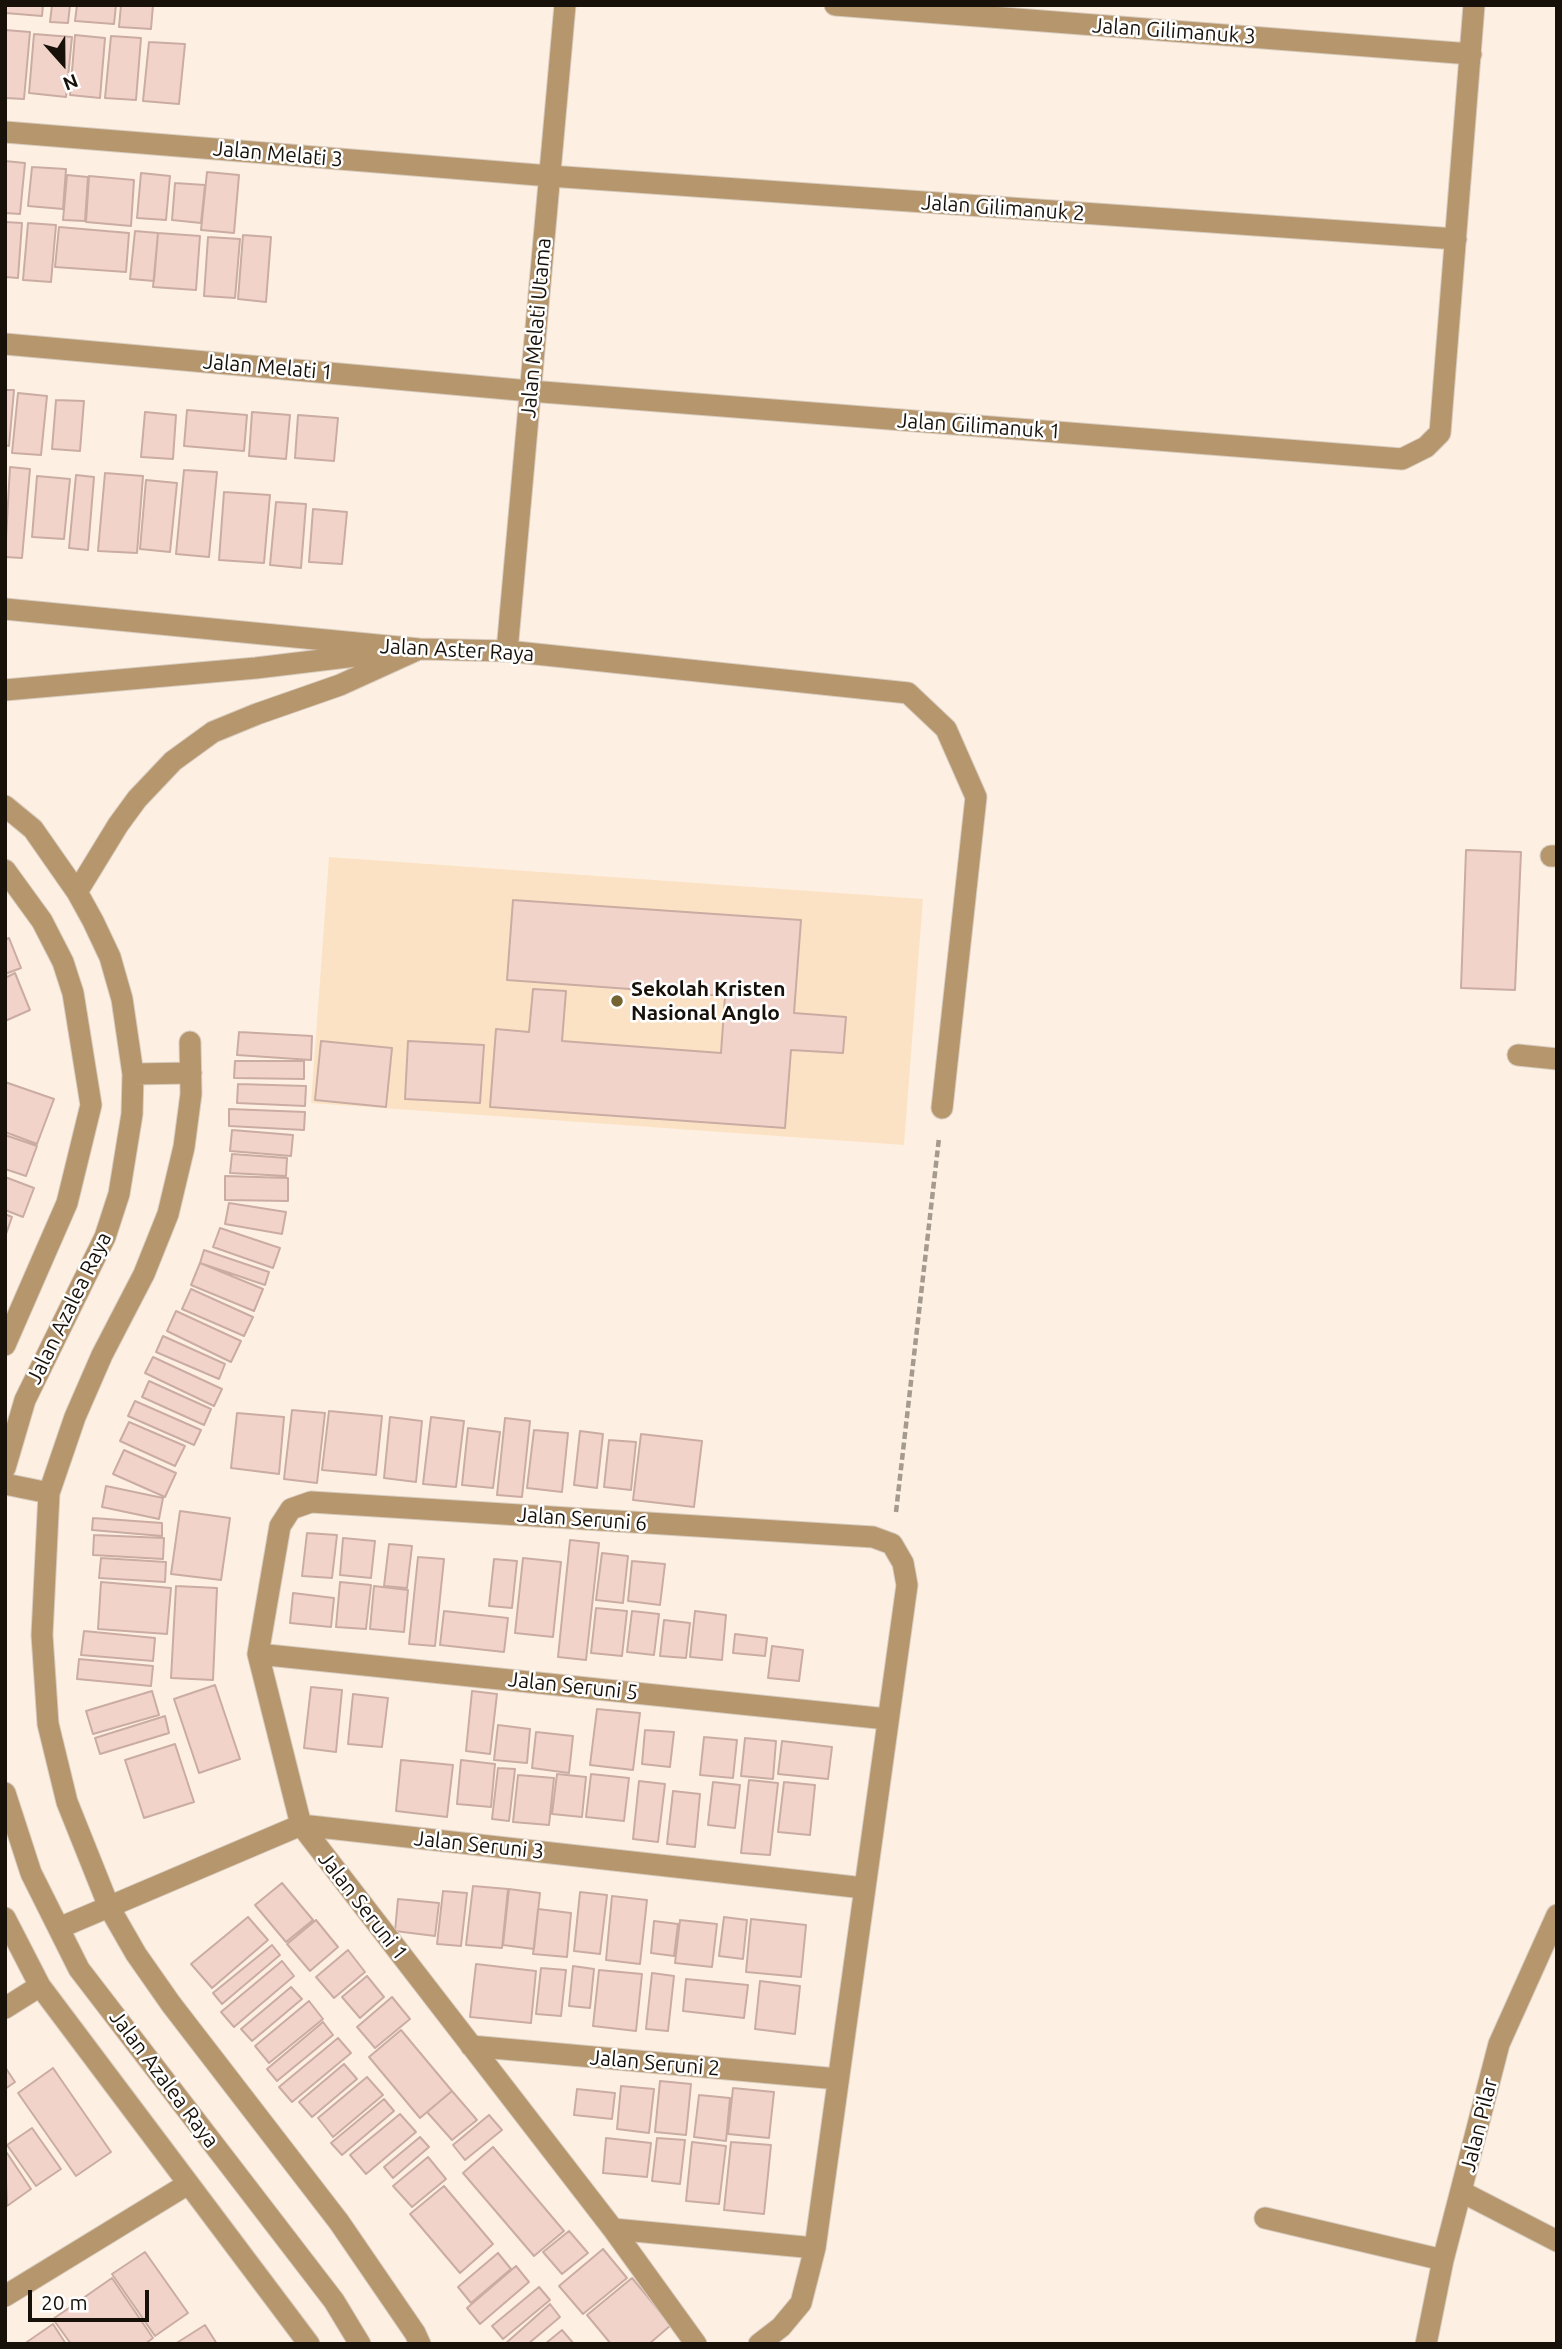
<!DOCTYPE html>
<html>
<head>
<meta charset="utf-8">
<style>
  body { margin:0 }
  #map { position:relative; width:1562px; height:2349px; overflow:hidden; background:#fdf0e3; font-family:Ubuntu,sans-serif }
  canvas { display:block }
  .frame { position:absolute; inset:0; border:7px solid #18110a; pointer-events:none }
  .north { position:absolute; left:28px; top:28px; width:70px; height:70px; -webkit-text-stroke:5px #fff; paint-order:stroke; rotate:159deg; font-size:19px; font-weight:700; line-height:28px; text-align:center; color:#18110a }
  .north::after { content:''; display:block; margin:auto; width:24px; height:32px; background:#18110a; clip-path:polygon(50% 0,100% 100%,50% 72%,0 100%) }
  .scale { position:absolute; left:28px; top:2290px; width:121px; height:32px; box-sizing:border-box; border:4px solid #18110a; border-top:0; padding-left:9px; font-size:21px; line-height:24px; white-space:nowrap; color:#18110a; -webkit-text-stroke:5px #fff; paint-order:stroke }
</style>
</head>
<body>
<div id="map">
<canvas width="1562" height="2349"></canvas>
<div class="frame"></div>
<div class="north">N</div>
<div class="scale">20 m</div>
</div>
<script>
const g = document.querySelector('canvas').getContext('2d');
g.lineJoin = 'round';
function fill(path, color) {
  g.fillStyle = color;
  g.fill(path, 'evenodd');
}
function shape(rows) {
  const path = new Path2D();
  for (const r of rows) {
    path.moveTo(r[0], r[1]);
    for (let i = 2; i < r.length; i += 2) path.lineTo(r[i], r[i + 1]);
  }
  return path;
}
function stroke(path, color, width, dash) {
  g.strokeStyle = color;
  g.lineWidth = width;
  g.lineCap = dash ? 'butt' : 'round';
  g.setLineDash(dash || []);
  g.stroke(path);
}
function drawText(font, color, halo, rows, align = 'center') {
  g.font = font + ' Ubuntu,sans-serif';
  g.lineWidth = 5;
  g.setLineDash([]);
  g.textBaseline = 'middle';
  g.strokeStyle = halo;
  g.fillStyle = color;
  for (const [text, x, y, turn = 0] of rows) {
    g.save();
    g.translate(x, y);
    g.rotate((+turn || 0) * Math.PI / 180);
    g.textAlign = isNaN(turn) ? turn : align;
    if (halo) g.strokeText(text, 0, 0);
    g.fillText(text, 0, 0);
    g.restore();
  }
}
fill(shape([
  [329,857,923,899,904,1145,311,1103]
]), '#fce2c5');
const building = shape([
  [5,5,43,5,42,16,5,13,5,5],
  [52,5,70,5,68,23,50,22,52,5],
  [77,5,116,5,114,24,75,21,77,5],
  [121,5,153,5,151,29,119,27,121,5],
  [5,30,30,32,24,99,5,98,5,30],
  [34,34,72,37,66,97,29,93,34,34],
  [75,35,105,38,100,98,70,95,75,35],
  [111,36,141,38,136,100,105,98,111,36],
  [149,42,185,44,179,104,143,101,149,42],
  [5,161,25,163,20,214,5,213,5,161],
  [32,167,66,169,63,209,28,206,32,167],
  [207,172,239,175,234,233,201,230,207,172],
  [141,173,170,176,166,220,137,218,141,173],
  [67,175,88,177,85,221,63,220,67,175],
  [89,176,134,180,131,226,86,222,89,176],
  [175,183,205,185,201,223,172,220,175,183],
  [5,222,22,223,18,278,5,277,5,222],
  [28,223,56,225,51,282,23,280,28,223],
  [59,227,129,233,126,272,55,267,59,227],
  [135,231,158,233,154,281,130,279,135,231],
  [158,233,200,236,196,290,153,287,158,233],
  [243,235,271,237,266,302,238,299,243,235],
  [208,237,240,239,235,298,204,296,208,237],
  [5,390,14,390,9,446,5,445,5,390],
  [18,393,47,396,41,455,12,453,18,393],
  [56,400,84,401,80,451,52,449,56,400],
  [187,410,247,415,244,451,184,446,187,410],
  [145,412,176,415,173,459,141,457,145,412],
  [252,412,290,415,286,459,249,456,252,412],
  [298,415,338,418,334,461,295,458,298,415],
  [10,467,30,469,22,558,5,557,10,467],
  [184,470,217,472,209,557,176,554,184,470],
  [105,473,143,476,137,553,98,551,105,473],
  [76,475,94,477,88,550,69,548,76,475],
  [37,476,70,479,64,539,32,537,37,476],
  [146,480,177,483,170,552,140,549,146,480],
  [224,492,270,495,264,563,219,560,224,492],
  [276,502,306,504,301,568,270,565,276,502],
  [313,509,347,512,342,564,309,562,313,509],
  [1466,850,1521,852,1515,990,1461,988,1466,850],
  [513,900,801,920,794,1013,846,1017,843,1053,791,1050,785,1128,490,1107,496,1029,529,1032,533,989,566,991,562,1041,721,1053,725,996,507,980,513,900],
  [9,938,21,968,5,974,5,940,9,938],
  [15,973,30,1010,5,1021,5,978,15,973],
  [239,1032,312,1036,311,1060,237,1055,239,1032],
  [321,1041,392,1048,386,1107,315,1100,321,1041],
  [408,1041,484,1045,480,1103,405,1099,408,1041],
  [235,1061,304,1061,304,1079,234,1078,235,1061],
  [5,1082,54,1099,37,1144,5,1132,5,1082],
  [238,1084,306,1086,305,1106,237,1103,238,1084],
  [229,1109,305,1112,304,1130,229,1126,229,1109],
  [232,1130,293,1135,291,1156,230,1151,232,1130],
  [5,1135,37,1146,26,1176,5,1169,5,1135],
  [232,1154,287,1158,286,1176,230,1173,232,1154],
  [225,1176,288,1178,288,1201,225,1200,225,1176],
  [5,1177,34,1188,23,1217,5,1210,5,1177],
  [229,1203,286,1212,282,1234,225,1224,229,1203],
  [5,1214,12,1217,5,1237,5,1214],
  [220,1228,280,1248,273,1268,213,1247,220,1228],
  [204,1250,269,1272,265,1285,200,1263,204,1250],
  [200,1263,263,1289,254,1311,191,1285,200,1263],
  [191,1289,253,1317,244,1336,182,1309,191,1289],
  [176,1311,241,1341,231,1362,167,1331,176,1311],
  [163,1336,225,1364,219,1379,156,1352,163,1336],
  [153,1357,222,1389,214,1406,145,1373,153,1357],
  [149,1381,211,1409,204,1425,142,1397,149,1381],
  [135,1401,201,1430,194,1445,128,1416,135,1401],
  [292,1410,325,1413,317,1483,284,1479,292,1410],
  [329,1411,382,1416,376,1475,322,1470,329,1411],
  [237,1413,284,1417,279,1474,231,1468,237,1413],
  [390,1417,422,1421,416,1482,384,1478,390,1417],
  [431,1417,464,1421,456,1487,423,1484,431,1417],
  [505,1418,530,1421,522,1497,497,1495,505,1418],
  [129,1422,185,1446,175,1466,120,1441,129,1422],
  [468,1428,500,1432,493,1488,462,1485,468,1428],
  [534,1430,568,1433,562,1492,527,1488,534,1430],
  [580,1431,603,1434,597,1488,574,1485,580,1431],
  [641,1434,702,1441,694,1507,633,1500,641,1434],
  [609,1440,636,1442,631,1490,604,1487,609,1440],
  [124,1450,176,1473,165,1497,113,1474,124,1450],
  [106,1486,163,1498,159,1519,102,1507,106,1486],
  [180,1511,230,1518,221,1580,171,1574,180,1511],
  [93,1518,162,1523,162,1536,92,1530,93,1518],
  [307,1533,337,1535,332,1578,302,1576,307,1533],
  [94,1535,164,1538,163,1559,93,1555,94,1535],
  [343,1538,375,1541,371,1578,340,1575,343,1538],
  [570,1540,599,1543,586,1660,558,1657,570,1540],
  [389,1544,412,1546,407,1588,384,1586,389,1544],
  [602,1553,628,1556,623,1603,596,1600,602,1553],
  [418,1557,444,1559,435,1646,409,1644,418,1557],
  [101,1558,166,1562,165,1582,99,1578,101,1558],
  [523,1558,561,1562,553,1637,515,1633,523,1558],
  [494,1559,517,1561,512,1608,489,1606,494,1559],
  [632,1561,665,1564,660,1605,628,1601,632,1561],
  [101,1582,171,1588,167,1634,98,1629,101,1582],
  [340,1582,371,1585,366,1629,336,1627,340,1582],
  [176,1586,217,1588,213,1680,171,1678,176,1586],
  [374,1586,408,1590,404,1632,370,1629,374,1586],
  [293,1593,334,1598,331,1627,290,1623,293,1593],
  [596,1608,627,1611,622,1656,591,1653,596,1608],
  [444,1611,508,1618,504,1652,440,1645,444,1611],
  [632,1611,659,1614,654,1655,627,1652,632,1611],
  [695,1611,726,1615,722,1660,690,1657,695,1611],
  [664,1620,690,1623,686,1658,660,1656,664,1620],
  [84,1631,155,1638,153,1661,81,1655,84,1631],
  [735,1634,767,1638,765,1656,733,1653,735,1634],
  [772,1646,803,1650,799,1681,768,1678,772,1646],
  [79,1659,153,1666,151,1686,77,1679,79,1659],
  [215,1685,240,1759,199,1773,174,1699,215,1685],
  [311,1687,342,1690,336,1752,304,1748,311,1687],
  [152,1691,159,1715,93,1734,86,1711,152,1691],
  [472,1691,497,1694,490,1754,466,1751,472,1691],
  [353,1694,388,1698,382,1747,348,1744,353,1694],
  [597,1709,640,1713,633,1770,590,1765,597,1709],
  [165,1716,169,1733,100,1754,95,1738,165,1716],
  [498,1725,530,1729,527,1763,494,1760,498,1725],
  [645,1730,674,1732,670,1767,642,1764,645,1730],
  [536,1732,573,1736,569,1773,532,1768,536,1732],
  [704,1737,737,1740,733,1778,700,1775,704,1737],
  [745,1738,776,1741,773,1779,741,1776,745,1738],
  [782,1741,832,1747,828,1779,778,1774,782,1741],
  [175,1744,194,1802,144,1818,125,1760,175,1744],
  [401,1760,453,1765,447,1817,396,1811,401,1760],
  [461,1760,495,1764,491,1807,457,1804,461,1760],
  [498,1768,515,1769,509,1821,492,1819,498,1768],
  [557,1774,586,1777,582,1817,552,1814,557,1774],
  [591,1774,629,1778,624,1821,586,1817,591,1774],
  [518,1775,554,1778,549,1825,513,1822,518,1775],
  [749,1780,778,1783,770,1855,741,1853,749,1780],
  [639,1781,665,1784,658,1842,633,1839,639,1781],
  [713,1782,740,1785,735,1828,708,1825,713,1782],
  [784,1782,815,1785,810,1835,778,1832,784,1782],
  [673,1791,700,1794,695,1847,667,1844,673,1791],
  [282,1883,313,1920,286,1942,255,1905,282,1883],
  [473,1886,508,1889,502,1948,466,1945,473,1886],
  [509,1889,540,1893,534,1949,503,1945,509,1889],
  [443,1891,467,1893,461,1946,437,1944,443,1891],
  [580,1892,607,1895,600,1954,574,1951,580,1892],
  [612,1896,647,1900,640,1964,606,1960,612,1896],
  [398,1899,439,1903,435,1936,395,1931,398,1899],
  [538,1909,571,1913,567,1957,533,1954,538,1909],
  [248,1917,268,1940,212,1988,191,1964,248,1917],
  [724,1917,747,1920,743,1959,719,1956,724,1917],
  [751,1919,806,1925,801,1977,746,1972,751,1919],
  [316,1920,338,1947,310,1971,287,1944,316,1920],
  [680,1920,717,1924,712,1967,675,1963,680,1920],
  [654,1921,678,1924,674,1956,651,1953,654,1921],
  [272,1945,280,1955,222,2004,213,1993,272,1945],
  [348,1950,365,1972,334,1998,316,1977,348,1950],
  [282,1961,294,1976,234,2027,221,2012,282,1961],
  [476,1964,536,1971,531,2023,470,2017,476,1964],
  [573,1966,594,1969,590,2008,569,2006,573,1966],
  [541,1968,566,1970,561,2016,536,2014,541,1968],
  [599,1970,642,1974,636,2031,593,2026,599,1970],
  [652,1973,674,1976,668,2031,646,2029,652,1973],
  [367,1976,384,1997,360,2018,342,1997,367,1976],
  [686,1979,748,1985,744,2018,683,2011,686,1979],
  [760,1981,800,1986,795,2034,755,2029,760,1981],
  [291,1987,302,1999,252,2041,241,2029,291,1987],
  [392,1997,410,2019,375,2048,357,2027,392,1997],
  [309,2001,323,2019,269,2063,255,2046,309,2001],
  [323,2022,333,2035,277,2081,267,2069,323,2022],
  [401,2030,452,2091,420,2118,369,2057,401,2030],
  [338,2038,351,2053,292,2102,279,2087,338,2038],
  [344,2064,357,2079,312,2117,299,2102,344,2064],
  [5,2067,15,2082,5,2089,5,2067],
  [53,2068,111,2152,76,2176,18,2093,53,2068],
  [367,2077,383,2095,333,2137,318,2118,367,2077],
  [660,2081,691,2084,686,2135,655,2132,660,2081],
  [621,2086,654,2089,649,2133,617,2129,621,2086],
  [733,2088,774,2092,769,2138,728,2134,733,2088],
  [577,2089,615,2093,612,2119,574,2115,577,2089],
  [452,2091,477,2120,452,2140,427,2112,452,2091],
  [699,2095,730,2098,726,2141,694,2137,699,2095],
  [384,2099,394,2111,342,2155,331,2143,384,2099],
  [400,2114,416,2132,366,2174,350,2155,400,2114],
  [489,2115,502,2130,465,2160,453,2145,489,2115],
  [32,2128,61,2169,36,2186,7,2145,32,2128],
  [420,2137,429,2147,393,2178,384,2167,420,2137],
  [606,2138,651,2143,647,2177,603,2173,606,2138],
  [657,2138,685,2140,680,2184,652,2181,657,2138],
  [692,2142,726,2146,719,2204,686,2201,692,2142],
  [731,2142,771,2145,764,2214,724,2210,731,2142],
  [493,2147,564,2231,534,2256,463,2173,493,2147],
  [7,2153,31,2189,7,2206,5,2154,7,2153],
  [428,2157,446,2179,412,2207,393,2186,428,2157],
  [444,2186,493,2244,460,2273,410,2214,444,2186],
  [569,2231,588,2253,562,2274,543,2252,569,2231],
  [603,2249,627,2278,583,2314,559,2286,603,2249],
  [145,2252,188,2313,155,2336,112,2274,145,2252],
  [498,2253,511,2269,471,2303,458,2287,498,2253],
  [516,2266,529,2282,480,2324,467,2308,516,2266],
  [112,2278,153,2338,145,2344,71,2344,53,2319,112,2278],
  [632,2278,671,2325,649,2344,611,2344,587,2315,632,2278],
  [539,2287,550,2300,503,2339,492,2326,539,2287],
  [550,2304,560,2317,528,2344,505,2344,550,2304],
  [53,2324,66,2344,24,2344,53,2324],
  [205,2325,217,2344,175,2344,205,2325],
  [562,2330,574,2344,545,2344,562,2330]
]);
fill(building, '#f2d3ca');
stroke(building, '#caaca3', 2);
const street = shape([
  [835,5,1471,54],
  [5,132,550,176,1456,239],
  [5,344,530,391,1402,459,1426,447,1440,433,1474,5],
  [5,609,419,649,507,651,908,693,946,729,976,797,942,1108],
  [507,651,565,5],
  [5,690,256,668,372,654],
  [5,806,33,829,77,892,93,921,110,957,122,999,133,1074,132,1114,119,1194,105,1237,25,1400,5,1468],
  [1551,856,1557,856],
  [5,870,42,921,63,962,73,993,91,1105,67,1203,5,1345],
  [77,892,118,825,137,799,173,761,213,732,257,714,340,685,417,650],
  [190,1042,191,1094,184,1147,168,1214,144,1274,102,1355,75,1417,49,1493,42,1635,48,1724,67,1802,109,1907,136,1954,171,2004,339,2222,415,2333,420,2344],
  [1518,1055,1557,1059],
  [133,1074,191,1073],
  [5,1484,49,1493],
  [258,1654,887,1719],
  [5,1793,31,1873,79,1969,334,2301,360,2344],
  [5,1918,40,1986,309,2344],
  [59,1928,301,1825,864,1888],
  [5,2008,40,1986],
  [471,2046,838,2079],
  [1462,2192,1557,2241],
  [1265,2218,1443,2260],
  [613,2229,815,2248],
  [5,2296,188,2184],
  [696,2344,613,2229,301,1825,258,1654,280,1526,291,1509,311,1502,873,1537,892,1544,903,1563,907,1585,815,2248,801,2303,781,2327,759,2344],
  [1426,2344,1443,2260,1499,2044,1557,1915]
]);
stroke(street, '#d8ccc0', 23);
stroke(shape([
  [896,1512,939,1138]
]), '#a59a8f', 4.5, [7, 3.5]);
stroke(street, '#b6966d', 21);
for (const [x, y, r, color] of [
  [617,1001,7,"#736432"]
]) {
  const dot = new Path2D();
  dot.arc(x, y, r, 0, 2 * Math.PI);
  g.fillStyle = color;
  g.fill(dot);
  stroke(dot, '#fff', 2.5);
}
drawText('21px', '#18110a', '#fff', [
  ["Jalan Gilimanuk 3",1174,31,4],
  ["Jalan Melati 3",278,154,5],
  ["Jalan Gilimanuk 2",1003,208,4],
  ["Jalan Melati Utama",536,328,-85],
  ["Jalan Melati 1",268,367,5],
  ["Jalan Gilimanuk 1",979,426,4],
  ["Jalan Aster Raya",457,650,3],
  ["Jalan Azalea Raya",69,1308,-64],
  ["Jalan Seruni 6",582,1519,4],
  ["Jalan Seruni 5",573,1686,6],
  ["Jalan Seruni 3",479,1845,6],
  ["Jalan Seruni 1",363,1906,52],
  ["Jalan Seruni 2",655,2063,5],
  ["Jalan Azalea Raya",164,2079,53],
  ["Jalan Pilar",1479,2125,-76]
]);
drawText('bold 21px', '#18110a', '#fff', [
  ["Sekolah Kristen",631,989],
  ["Nasional Anglo",631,1013]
], 'left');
</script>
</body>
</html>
